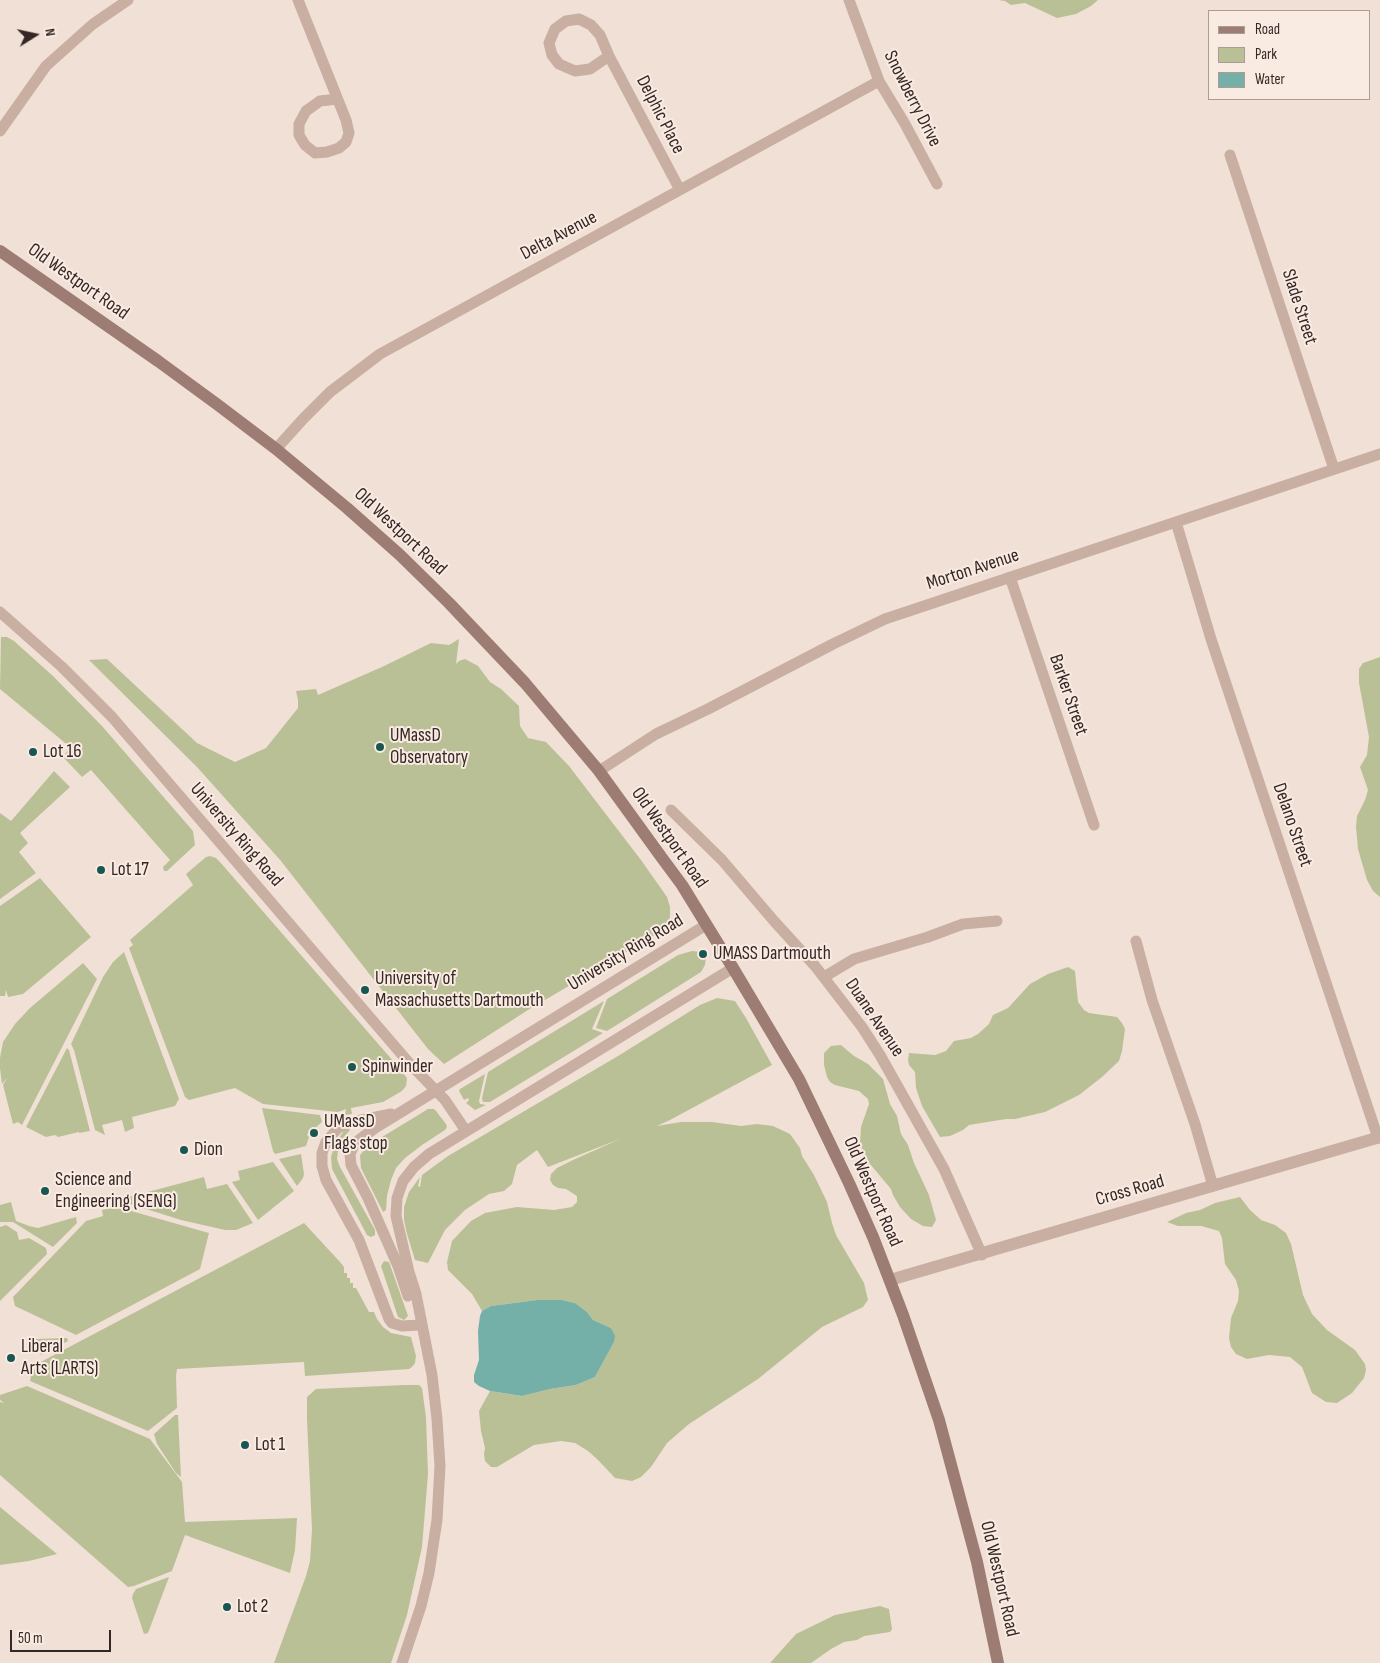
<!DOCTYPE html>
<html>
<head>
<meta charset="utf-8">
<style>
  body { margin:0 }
  #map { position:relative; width:1380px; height:1663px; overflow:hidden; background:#f1e0d6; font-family:"Sofia Sans Condensed",sans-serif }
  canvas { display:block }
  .legend { position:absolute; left:1208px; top:10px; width:162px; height:90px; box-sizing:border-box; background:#f9ebe2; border:1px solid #aa9d96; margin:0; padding:6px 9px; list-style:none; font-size:15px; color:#342725 }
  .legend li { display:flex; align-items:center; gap:10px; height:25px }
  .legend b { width:25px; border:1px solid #aa9d96 }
  .north { position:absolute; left:10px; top:10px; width:50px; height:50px; -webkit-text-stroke:4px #f9ebe2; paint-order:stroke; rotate:80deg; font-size:14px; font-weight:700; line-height:20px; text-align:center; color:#342725 }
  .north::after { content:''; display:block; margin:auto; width:18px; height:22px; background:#342725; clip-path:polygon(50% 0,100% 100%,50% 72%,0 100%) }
  .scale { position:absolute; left:10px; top:1630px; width:101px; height:22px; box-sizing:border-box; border:2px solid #342725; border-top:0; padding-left:6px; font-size:15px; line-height:18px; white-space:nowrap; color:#342725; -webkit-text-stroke:4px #f9ebe2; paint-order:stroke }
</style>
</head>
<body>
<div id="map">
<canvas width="1380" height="1663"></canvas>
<ul class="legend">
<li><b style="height:6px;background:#9d7c73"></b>Road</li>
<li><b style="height:14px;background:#b9c096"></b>Park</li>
<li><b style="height:14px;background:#74afa8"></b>Water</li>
</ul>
<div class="north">N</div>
<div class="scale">50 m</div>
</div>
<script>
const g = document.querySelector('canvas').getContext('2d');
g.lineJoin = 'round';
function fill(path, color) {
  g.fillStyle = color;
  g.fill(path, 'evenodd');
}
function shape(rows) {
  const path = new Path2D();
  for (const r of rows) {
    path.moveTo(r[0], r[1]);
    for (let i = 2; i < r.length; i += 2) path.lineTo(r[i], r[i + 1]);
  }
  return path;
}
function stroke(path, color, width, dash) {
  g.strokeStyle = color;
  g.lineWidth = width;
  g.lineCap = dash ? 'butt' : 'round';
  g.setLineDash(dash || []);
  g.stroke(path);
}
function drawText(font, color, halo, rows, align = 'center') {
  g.font = font + ' "Sofia Sans Condensed",sans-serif';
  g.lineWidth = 4;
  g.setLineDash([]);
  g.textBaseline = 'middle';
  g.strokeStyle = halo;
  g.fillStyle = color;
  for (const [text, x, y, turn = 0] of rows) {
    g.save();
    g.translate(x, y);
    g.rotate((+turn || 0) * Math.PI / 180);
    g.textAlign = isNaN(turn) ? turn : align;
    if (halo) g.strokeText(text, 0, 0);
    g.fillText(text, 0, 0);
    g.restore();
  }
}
fill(shape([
  [998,0,1098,0,1091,6,1076,14,1057,18,1025,3,1011,5,1005,1],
  [1,637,7,637,14,641,53,676,102,726,193,831,195,845,167,871,164,871,163,867,170,860,91,770,82,777,63,757,70,747,0,689],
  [459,639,456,664,459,661,465,659,478,666,490,682,501,689,519,706,520,726,528,738,546,742,569,766,641,860,667,897,670,907,670,917,667,925,652,937,528,1010,444,1064,428,1049,281,861,197,767,89,660,107,659,197,743,235,762,266,748,298,708,298,700,296,691,316,689,318,695,382,667,431,643,449,645],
  [1380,657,1380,897,1373,891,1367,880,1358,849,1356,827,1357,816,1365,800,1368,790,1360,767,1367,755,1369,737,1359,683,1359,669,1363,663],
  [54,771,70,787,20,833,28,843,19,852,36,873,0,899,0,813,11,821],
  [210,856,216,858,220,862,394,1062,407,1078,406,1086,402,1091,383,1102,351,1108,352,1114,345,1115,346,1109,338,1112,263,1104,235,1088,189,1100,185,1097,129,948,133,945,130,940,193,885,186,874,206,857],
  [40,878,91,937,23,994,8,997,6,990,5,996,0,996,0,906],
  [692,951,702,952,706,957,705,965,701,972,607,1031,596,1028,607,999,678,955],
  [124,952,179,1099,175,1106,132,1117,134,1128,125,1132,122,1120,102,1125,105,1135,95,1130,74,1050,71,1044,103,977,113,962],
  [83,963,97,979,22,1125,18,1122,13,1124,3,1085,7,1078,2,1084,0,1068,0,1058,3,1042,15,1024,30,1008],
  [1068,967,1075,971,1078,1002,1084,1010,1089,1013,1117,1017,1122,1023,1125,1029,1122,1051,1119,1061,1102,1077,1079,1095,1045,1112,1015,1119,1006,1119,969,1125,963,1130,950,1136,940,1137,922,1106,916,1088,915,1072,909,1065,908,1060,909,1053,935,1055,946,1051,954,1041,971,1038,978,1034,989,1024,993,1015,1008,1008,1030,984,1048,974],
  [717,998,735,1001,746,1018,772,1065,670,1120,657,1126,681,1122,712,1122,741,1126,757,1124,773,1126,790,1134,800,1148,802,1156,814,1175,827,1202,832,1223,836,1235,864,1283,868,1300,863,1307,822,1327,758,1379,689,1424,667,1443,651,1467,641,1477,632,1481,615,1478,598,1460,588,1451,575,1443,561,1441,534,1445,497,1467,491,1467,485,1461,484,1454,485,1448,481,1431,479,1411,490,1391,522,1396,550,1389,576,1385,595,1377,614,1342,611,1328,593,1320,587,1312,575,1303,562,1300,537,1300,491,1306,482,1311,472,1294,448,1270,447,1262,452,1241,471,1221,485,1213,517,1207,554,1210,572,1207,577,1202,577,1196,566,1189,558,1188,553,1185,550,1180,551,1174,557,1168,573,1160,620,1139,548,1167,537,1150,517,1165,512,1184,504,1191,489,1194,465,1210,445,1230,428,1263,415,1260,407,1234,404,1220,404,1207,409,1192,420,1177,418,1186,420,1187,422,1175,448,1156,618,1056,700,1005],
  [604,1001,592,1029,603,1033,490,1102,483,1102,482,1098,488,1072],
  [841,1045,854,1056,868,1064,883,1079,890,1104,897,1116,901,1134,908,1145,914,1163,929,1195,936,1220,932,1227,923,1226,911,1219,900,1207,893,1195,891,1189,870,1164,860,1144,861,1127,869,1104,868,1099,859,1091,835,1085,830,1082,827,1077,824,1065,824,1053,831,1046],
  [67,1048,69,1050,90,1131,79,1133,79,1132,58,1137,55,1135,46,1137,26,1127],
  [485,1074,479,1101,480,1104,486,1105,475,1110,466,1103,469,1100,468,1098,464,1100,459,1091,460,1089],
  [262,1108,320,1115,322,1122,315,1128,312,1127,307,1135,309,1137,306,1146,275,1154,273,1151],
  [428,1109,434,1109,436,1111,446,1124,447,1127,445,1130,422,1145,405,1158,396,1168,391,1180,387,1196,386,1210,383,1212,361,1168,360,1155,369,1145],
  [349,1128,350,1130,339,1143,337,1159,340,1167,375,1230,375,1235,371,1237,367,1235,332,1169,331,1157,335,1144,343,1132],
  [301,1154,304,1174,303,1178,297,1186,279,1159],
  [273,1162,294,1191,258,1220,232,1182,240,1180,238,1171],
  [204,1177,207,1189,227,1184,253,1223,236,1230,225,1230,181,1220,118,1200],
  [1240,1197,1250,1210,1261,1220,1275,1225,1286,1233,1291,1244,1303,1295,1312,1314,1327,1330,1355,1350,1365,1364,1366,1370,1364,1378,1352,1393,1337,1403,1326,1402,1312,1393,1302,1367,1290,1357,1269,1355,1247,1359,1236,1354,1231,1347,1229,1338,1231,1318,1238,1301,1239,1291,1236,1280,1225,1264,1222,1238,1219,1231,1201,1226,1178,1226,1167,1222,1186,1213,1200,1210,1215,1203],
  [11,1202,16,1221,29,1226,38,1228,76,1217,77,1223,53,1247,13,1222,0,1222,0,1205],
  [117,1207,209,1233,200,1269,76,1335,15,1306,13,1297,86,1221,103,1216,102,1210],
  [304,1223,340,1262,344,1267,344,1273,347,1273,347,1278,350,1278,350,1283,353,1283,353,1288,356,1288,369,1312,374,1312,377,1319,383,1327,391,1333,411,1337,416,1356,415,1363,412,1367,409,1369,380,1371,305,1376,304,1362,177,1369,176,1376,177,1408,148,1431,30,1381,32,1371,39,1367,38,1364,37,1364],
  [6,1225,17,1232,19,1240,29,1238,46,1248,47,1254,0,1301,0,1227],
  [384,1261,389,1262,407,1313,408,1316,404,1320,398,1317,381,1266],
  [67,1338,68,1341,41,1355,36,1339],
  [404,1385,419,1385,422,1388,426,1417,428,1474,422,1547,407,1615,391,1663,274,1663,306,1576,310,1561,312,1530,307,1419,307,1397,316,1389],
  [27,1386,150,1439,182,1482,185,1522,297,1518,295,1550,290,1573,185,1535,172,1571,134,1586,128,1587,0,1475,0,1402,4,1403,0,1400,0,1395],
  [175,1415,178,1415,181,1477,176,1473,157,1444,154,1434],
  [0,1507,57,1554,29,1561,0,1565],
  [169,1577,148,1633,144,1634,132,1598,133,1594,136,1589],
  [880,1606,889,1609,892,1629,890,1632,864,1636,857,1640,844,1642,831,1649,811,1663,770,1663,796,1634,835,1615]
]), '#b9c096');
fill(shape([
  [537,1300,562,1300,575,1303,587,1312,593,1320,611,1328,615,1336,614,1342,595,1377,576,1385,550,1389,522,1396,490,1391,479,1386,474,1382,474,1375,479,1360,478,1331,480,1316,482,1311,491,1306]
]), '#74afa8');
stroke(shape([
  [298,0,346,120,349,133,346,142,339,148,327,152,315,153,305,145,299,135,299,124,306,111,320,101,337,99],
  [849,0,879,81,905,124,937,184],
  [609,56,590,69,575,71,559,64,552,55,549,43,555,29,566,21,579,19,591,25,600,35,609,56,680,190],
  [0,131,46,66,93,24,128,0],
  [1230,155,1334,469],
  [276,449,303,419,330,392,380,354,879,81],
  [1176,522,1211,639,1378,1138],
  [1010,577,1094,825],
  [0,612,62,667,112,717,410,1064,445,1100,466,1131],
  [599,771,656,734,708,709,833,644,885,619,1380,454],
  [671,810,722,860,774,921,815,966,862,1027,880,1055,944,1169,982,1255],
  [1136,941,1152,1000,1195,1124,1213,1186],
  [824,977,854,959,928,937,963,924,997,921],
  [391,1114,352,1122,338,1128,326,1142,322,1153,322,1166,326,1180,359,1240,389,1319,392,1323,402,1326,420,1325],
  [408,1296,398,1266,368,1198,351,1165,350,1154,355,1143,375,1128,706,925],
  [402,1663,421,1606,429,1573,437,1520,440,1466,437,1419,432,1375,416,1294,409,1272,396,1216,397,1198,403,1181,414,1167,429,1154,733,968]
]), '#c9aea2', 11);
stroke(shape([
  [890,1280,1380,1137]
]), '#c9aea2', 12);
stroke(shape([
  [0,251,158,361,218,405,276,449,347,508,400,555,449,603,525,683,599,771,662,858,682,885,733,968,799,1079,849,1183,873,1237,903,1315,939,1420,977,1562,998,1663]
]), '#9d7c73', 12);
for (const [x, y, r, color] of [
  [380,747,5,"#195651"],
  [33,752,5,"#195651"],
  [101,870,5,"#195651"],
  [703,954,5,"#195651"],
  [365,990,5,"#195651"],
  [352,1067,5,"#195651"],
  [314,1133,5,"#195651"],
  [184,1150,5,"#195651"],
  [45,1191,5,"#195651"],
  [11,1358,5,"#195651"],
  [245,1445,5,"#195651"],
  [227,1607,5,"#195651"]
]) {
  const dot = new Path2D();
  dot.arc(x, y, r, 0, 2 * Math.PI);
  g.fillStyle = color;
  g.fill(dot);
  stroke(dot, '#f9ebe2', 2);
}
drawText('19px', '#342725', '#f9ebe2', [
  ["Snowberry Drive",912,99,63],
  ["Delphic Place",660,115,63],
  ["Delta Avenue",559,236,-28],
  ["Old Westport Road",78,282,35],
  ["Slade Street",1299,307,72],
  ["Old Westport Road",400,532,43],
  ["Morton Avenue",973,570,-18],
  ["Barker Street",1068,695,71],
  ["Delano Street",1292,825,71],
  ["University Ring Road",236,835,49],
  ["Old Westport Road",669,838,55],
  ["University Ring Road",626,953,-31],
  ["Duane Avenue",874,1018,56],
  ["Cross Road",1130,1191,-16],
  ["Old Westport Road",872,1192,66],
  ["Old Westport Road",999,1579,77]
]);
drawText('19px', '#342725', '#f9ebe2', [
  ["UMassD",390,736],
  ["Observatory",390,758],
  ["Lot 16",43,752],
  ["Lot 17",111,870],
  ["UMASS Dartmouth",713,954],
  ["University of",375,979],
  ["Massachusetts Dartmouth",375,1001],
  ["Spinwinder",362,1067],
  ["UMassD",324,1122],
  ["Flags stop",324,1144],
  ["Dion",194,1150],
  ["Science and",55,1180],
  ["Engineering (SENG)",55,1202],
  ["Liberal",21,1347],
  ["Arts (LARTS)",21,1369],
  ["Lot 1",255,1445],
  ["Lot 2",237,1607]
], 'left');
</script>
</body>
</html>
